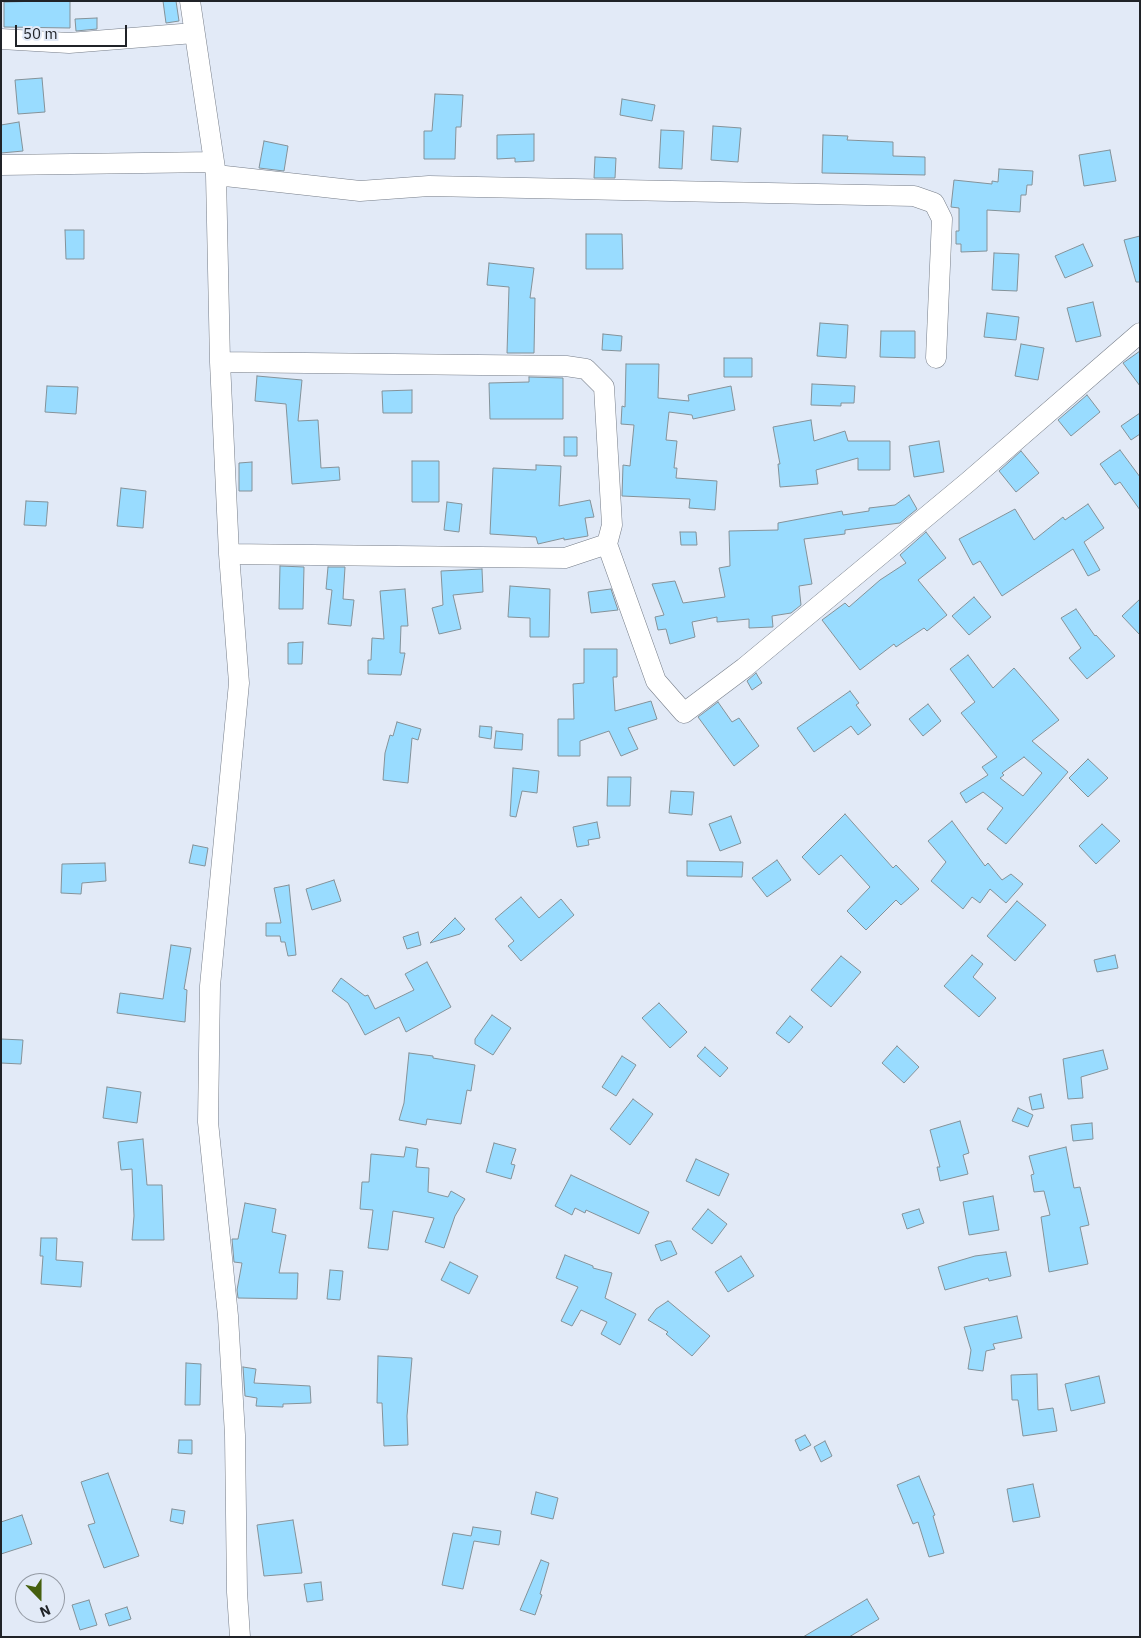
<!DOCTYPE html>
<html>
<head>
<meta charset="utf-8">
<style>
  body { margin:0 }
  #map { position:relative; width:1141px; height:1638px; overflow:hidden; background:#e2eaf7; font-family:"IBM Plex Sans",sans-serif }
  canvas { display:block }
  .frame { position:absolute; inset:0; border:2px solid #202328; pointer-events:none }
  .north { position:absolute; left:15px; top:1573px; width:50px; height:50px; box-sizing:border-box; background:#e2eaf7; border:1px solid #949aa4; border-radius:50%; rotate:158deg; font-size:14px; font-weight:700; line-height:20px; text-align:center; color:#202328 }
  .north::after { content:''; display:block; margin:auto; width:18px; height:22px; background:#46600f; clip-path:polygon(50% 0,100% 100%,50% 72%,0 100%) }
  .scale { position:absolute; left:15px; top:25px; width:112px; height:22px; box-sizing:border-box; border:2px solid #202328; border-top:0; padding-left:6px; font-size:15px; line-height:18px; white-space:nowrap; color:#202328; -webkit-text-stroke:4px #e2eaf7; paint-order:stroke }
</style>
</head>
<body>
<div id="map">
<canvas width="1141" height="1638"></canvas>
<div class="frame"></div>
<div class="north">N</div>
<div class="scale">50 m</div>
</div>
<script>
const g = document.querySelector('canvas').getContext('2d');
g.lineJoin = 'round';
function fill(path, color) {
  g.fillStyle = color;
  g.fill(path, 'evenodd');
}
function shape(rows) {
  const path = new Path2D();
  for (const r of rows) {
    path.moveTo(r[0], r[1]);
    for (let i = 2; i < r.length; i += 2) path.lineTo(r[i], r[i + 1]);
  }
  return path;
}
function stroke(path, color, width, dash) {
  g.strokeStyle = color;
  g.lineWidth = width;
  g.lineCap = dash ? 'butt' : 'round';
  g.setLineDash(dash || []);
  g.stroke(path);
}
const building = shape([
  [45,1,70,1,70,28,4,27,4,2,45,1],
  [163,1,176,1,179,21,166,23,163,1],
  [97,18,97,29,76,31,75,19,97,18],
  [42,78,45,112,18,114,15,80,42,78],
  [435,94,463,95,461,127,456,127,455,159,424,159,424,131,432,131,435,94],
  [622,99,655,105,652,121,620,115,622,99],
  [19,122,23,151,1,153,1,125,19,122],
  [713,126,741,128,738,162,711,160,713,126],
  [661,130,684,131,682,169,659,168,661,130],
  [534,134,534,161,515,162,515,158,497,159,497,135,534,134],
  [823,135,848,136,847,140,893,142,893,156,925,157,925,175,822,173,823,135],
  [264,141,288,146,284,171,259,168,264,141],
  [1110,150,1116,181,1084,186,1079,155,1110,150],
  [595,157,616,158,615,178,594,178,595,157],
  [999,169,1033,171,1032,185,1027,185,1026,195,1021,195,1020,212,987,210,987,251,961,252,961,244,956,244,956,231,959,231,959,208,951,207,954,180,992,184,992,181,998,182,999,169],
  [65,230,84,230,84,259,66,259,65,230],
  [586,234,622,234,623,269,586,269,586,234],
  [1140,236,1140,282,1136,282,1124,240,1140,236],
  [1083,244,1093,266,1065,278,1055,256,1083,244],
  [994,253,1019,254,1017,291,992,290,994,253],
  [489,263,534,268,530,298,535,298,534,353,507,353,509,287,487,285,489,263],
  [1093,302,1101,336,1076,342,1067,308,1093,302],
  [987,313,1019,317,1016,340,984,337,987,313],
  [820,323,848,325,846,358,817,356,820,323],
  [881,331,915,331,915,358,880,357,881,331],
  [603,334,622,336,621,351,602,350,603,334],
  [1021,344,1044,348,1038,380,1015,376,1021,344],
  [1140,351,1140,386,1123,363,1140,351],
  [724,358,752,358,752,377,724,377,724,358],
  [626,364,659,364,658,398,689,401,688,395,731,386,735,410,693,419,692,415,669,412,666,440,677,441,674,468,677,468,676,478,717,481,715,510,689,508,690,499,622,496,623,465,630,466,634,425,621,424,622,406,625,407,626,364],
  [257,376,302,380,298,421,318,420,321,468,339,467,340,480,292,484,286,404,255,401,257,376],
  [529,377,563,378,563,419,490,419,489,383,529,382,529,377],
  [812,384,855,386,854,403,841,403,841,406,811,405,812,384],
  [47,386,78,387,76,414,45,412,47,386],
  [412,390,412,413,383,413,382,391,412,390],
  [1087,395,1100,412,1071,436,1058,420,1087,395],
  [1140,413,1140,434,1131,440,1121,426,1140,413],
  [811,420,814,441,845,431,848,441,890,441,890,470,858,470,858,458,816,470,818,484,780,487,778,464,780,464,773,427,811,420],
  [564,437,577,437,577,456,564,456,564,437],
  [939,441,944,472,914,477,909,446,939,441],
  [1120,450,1140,477,1140,510,1120,482,1115,485,1100,464,1120,450],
  [1021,451,1039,473,1016,492,999,471,1021,451],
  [412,461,439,461,439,502,412,502,412,461],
  [252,462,252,491,239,491,239,463,252,462],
  [536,465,561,466,559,506,590,500,594,517,585,518,588,536,564,540,564,538,538,544,536,537,490,534,493,468,536,470,536,465],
  [121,488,146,491,143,528,117,526,121,488],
  [909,495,917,509,900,523,845,530,845,534,804,539,812,584,799,586,801,605,791,613,772,616,773,627,749,628,749,619,717,622,717,617,692,622,695,637,670,644,666,629,658,630,655,617,664,615,652,584,675,581,683,603,725,597,719,568,730,566,729,531,778,530,778,523,842,511,843,515,869,511,869,508,895,505,909,495],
  [26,501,48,502,46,526,24,525,26,501],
  [447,502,462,504,459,532,444,530,447,502],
  [1088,504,1104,528,1084,542,1100,570,1088,576,1073,549,1002,596,980,561,973,565,959,539,1015,509,1034,540,1063,517,1065,520,1088,504],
  [680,532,696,532,697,545,681,545,680,532],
  [926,532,946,558,918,580,947,615,927,631,924,628,896,647,894,644,860,670,822,620,845,603,849,607,880,580,906,563,900,555,926,532],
  [280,566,304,567,303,609,279,609,280,566],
  [328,567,345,567,343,599,354,600,351,626,328,624,332,590,326,589,328,567],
  [482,569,483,592,453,595,461,629,439,634,432,608,443,605,441,571,482,569],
  [510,586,550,589,549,637,530,637,530,618,508,617,510,586],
  [405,589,408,626,401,626,400,653,405,653,401,675,368,674,368,660,371,660,372,638,384,639,380,591,405,589],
  [611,589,618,610,591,613,588,592,611,589],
  [974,597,991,617,969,635,952,616,974,597],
  [1140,599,1140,635,1122,616,1140,599],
  [1076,609,1095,636,1096,635,1115,656,1087,679,1069,658,1081,648,1061,618,1076,609],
  [303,642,302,664,288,664,288,643,303,642],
  [584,649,617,649,617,677,613,677,615,711,651,701,657,719,628,728,638,749,621,756,609,731,580,741,580,756,558,756,558,719,574,719,573,684,584,683,584,649],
  [968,655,993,688,1014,668,1059,720,1032,741,1068,772,1006,844,987,829,1003,808,983,792,966,803,960,793,988,775,982,767,997,757,961,713,975,702,950,669,968,655],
  [1024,757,1042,773,1023,796,1000,778,1004,775,1002,773,1024,757],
  [756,673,762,683,752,690,747,681,756,673],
  [850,691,859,703,856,705,871,725,858,735,851,726,814,752,797,728,850,691],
  [718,702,732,722,739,718,759,746,734,766,698,717,718,702],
  [928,704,941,721,923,736,909,719,928,704],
  [397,722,421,729,418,740,412,738,408,783,383,780,385,753,390,735,393,736,397,722],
  [480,726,492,727,491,739,479,737,480,726],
  [496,731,523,734,522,750,494,748,496,731],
  [1088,759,1108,778,1088,797,1069,778,1088,759],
  [513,768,539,771,537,793,522,791,516,817,510,816,513,768],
  [608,777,631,777,630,806,607,806,608,777],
  [671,791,694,792,692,815,669,813,671,791],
  [845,814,893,868,896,865,919,889,901,905,896,900,866,930,847,911,870,887,841,855,819,875,802,857,845,814],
  [731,816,741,843,720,851,709,824,731,816],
  [952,821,985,866,988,863,1002,880,1011,874,1023,884,1006,903,990,889,980,903,972,897,963,909,931,881,946,862,928,841,952,821],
  [597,822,600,838,588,840,589,845,577,847,573,827,597,822],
  [1102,824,1120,841,1096,864,1079,846,1102,824],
  [193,845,208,848,205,866,189,863,193,845],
  [777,860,791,880,767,897,752,878,777,860],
  [687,861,743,862,742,877,687,876,687,861],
  [105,863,106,881,82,883,81,894,61,893,62,864,105,863],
  [334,880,341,901,312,910,306,889,334,880],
  [289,885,296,955,288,956,285,942,281,942,280,936,266,936,266,923,281,923,274,888,289,885],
  [521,897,539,918,561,899,574,915,521,961,508,946,514,941,495,919,521,897],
  [1017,901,1046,925,1015,961,987,936,1017,901],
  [455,918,465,929,460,934,430,943,455,918],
  [418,932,421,945,407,949,403,937,418,932],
  [171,945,191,948,184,989,187,990,185,1022,117,1013,120,993,163,999,171,945],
  [972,955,983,964,973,977,996,998,979,1017,944,986,972,955],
  [1115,955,1118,968,1097,972,1094,960,1115,955],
  [841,956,861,972,831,1007,811,990,841,956],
  [427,962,451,1007,406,1032,399,1017,365,1035,348,1003,332,991,341,978,365,996,368,995,375,1009,414,990,405,974,427,962],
  [659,1003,687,1032,670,1048,642,1018,659,1003],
  [492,1015,511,1028,493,1055,475,1044,475,1039,492,1015],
  [790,1016,803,1027,789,1043,776,1033,790,1016],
  [1,1039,23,1040,21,1064,1,1063,1,1039],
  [897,1046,919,1067,904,1083,882,1063,897,1046],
  [705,1047,728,1068,720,1077,697,1056,705,1047],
  [1103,1050,1108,1069,1081,1077,1083,1098,1068,1099,1063,1059,1103,1050],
  [409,1053,433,1056,433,1058,475,1065,471,1091,467,1090,461,1124,427,1119,426,1125,399,1120,404,1103,409,1053],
  [622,1056,636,1065,616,1096,602,1087,622,1056],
  [107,1087,141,1092,137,1123,103,1118,107,1087],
  [1041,1094,1044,1108,1032,1110,1029,1097,1041,1094],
  [633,1099,653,1114,630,1145,610,1129,633,1099],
  [1018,1108,1033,1115,1028,1127,1012,1121,1018,1108],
  [960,1121,969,1153,963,1155,968,1174,940,1181,937,1167,940,1167,930,1130,960,1121],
  [1092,1123,1093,1139,1073,1141,1071,1125,1092,1123],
  [143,1139,147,1185,162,1185,164,1240,132,1240,134,1216,132,1169,121,1170,118,1142,143,1139],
  [494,1143,516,1149,511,1164,515,1165,511,1179,486,1172,494,1143],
  [406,1147,418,1149,416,1167,429,1168,428,1192,448,1197,451,1191,465,1199,455,1216,444,1248,425,1242,434,1218,393,1211,388,1250,368,1248,373,1210,360,1209,362,1182,369,1182,371,1154,404,1157,406,1147],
  [1066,1147,1074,1188,1080,1187,1089,1225,1080,1227,1088,1264,1049,1272,1041,1217,1050,1215,1044,1191,1034,1192,1031,1175,1034,1174,1029,1156,1066,1147],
  [696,1159,729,1174,719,1196,686,1181,696,1159],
  [571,1175,649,1212,639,1234,586,1210,585,1213,575,1208,572,1215,555,1206,571,1175],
  [993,1196,999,1230,969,1235,963,1202,993,1196],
  [245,1203,276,1209,272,1232,286,1235,279,1273,298,1273,297,1299,238,1298,237,1290,242,1263,234,1262,232,1239,238,1239,245,1203],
  [708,1209,727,1224,712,1244,692,1229,708,1209],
  [919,1209,924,1223,907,1229,902,1214,919,1209],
  [41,1238,57,1238,56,1260,83,1262,81,1287,41,1284,43,1256,40,1256,41,1238],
  [667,1241,671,1241,677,1254,661,1261,655,1245,667,1241],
  [1006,1252,1011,1276,989,1281,988,1278,945,1290,938,1267,975,1256,1006,1252],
  [565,1255,593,1266,593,1268,612,1273,605,1298,636,1314,620,1345,601,1334,607,1322,581,1310,572,1326,561,1321,578,1287,556,1278,565,1255],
  [741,1256,754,1276,728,1292,715,1272,741,1256],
  [450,1262,478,1276,469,1294,441,1280,450,1262],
  [330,1270,343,1271,340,1300,327,1299,330,1270],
  [668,1301,710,1336,692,1356,666,1334,668,1332,648,1320,656,1309,668,1301],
  [1017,1316,1022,1338,993,1344,995,1349,986,1351,983,1371,968,1369,971,1350,964,1327,1017,1316],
  [378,1356,412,1358,407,1416,408,1445,384,1446,382,1403,377,1403,378,1356],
  [186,1363,201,1364,200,1405,185,1405,186,1363],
  [243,1367,256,1369,254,1383,310,1386,311,1403,283,1404,283,1407,256,1406,257,1398,245,1396,243,1367],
  [1037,1374,1038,1410,1053,1408,1057,1431,1023,1436,1018,1400,1012,1400,1011,1375,1037,1374],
  [1099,1376,1105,1403,1071,1411,1065,1384,1099,1376],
  [805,1435,811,1445,800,1451,795,1440,805,1435],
  [179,1440,192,1440,192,1454,178,1453,179,1440],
  [825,1441,832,1456,821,1462,814,1447,825,1441],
  [108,1473,139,1556,104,1568,88,1525,95,1523,81,1482,108,1473],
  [919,1476,935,1515,933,1516,944,1553,929,1557,918,1522,913,1524,897,1485,919,1476],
  [1033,1484,1040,1517,1013,1522,1007,1489,1033,1484],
  [536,1492,558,1498,553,1519,531,1514,536,1492],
  [172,1509,185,1511,183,1524,170,1521,172,1509],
  [22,1515,32,1544,1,1554,1,1522,22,1515],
  [293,1520,302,1573,264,1576,257,1525,293,1520],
  [473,1527,501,1531,499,1545,474,1541,463,1589,442,1585,453,1533,471,1536,473,1527],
  [541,1560,549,1563,540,1594,542,1595,535,1615,520,1610,541,1560],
  [321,1582,323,1600,307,1602,304,1584,321,1582],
  [867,1599,879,1619,849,1637,803,1637,867,1599],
  [89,1600,97,1625,80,1630,72,1605,89,1600],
  [127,1607,131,1619,109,1626,105,1614,127,1607]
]);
fill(building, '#99dcff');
stroke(building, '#849299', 1);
const minor = shape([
  [190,1,216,175,220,362,229,554,239,683,210,986,208,1122,228,1316,235,1435,237,1592,240,1637],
  [1,39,69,43,194,33],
  [1,165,214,162],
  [216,175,360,191,429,186,914,196,934,203,942,219,936,358],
  [220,362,566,366,586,369,604,387,612,525,607,544,565,558,229,554],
  [607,544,656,681,684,713,744,668,968,482,1140,333]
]);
stroke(minor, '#767d88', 21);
stroke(minor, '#fff', 20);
</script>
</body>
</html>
